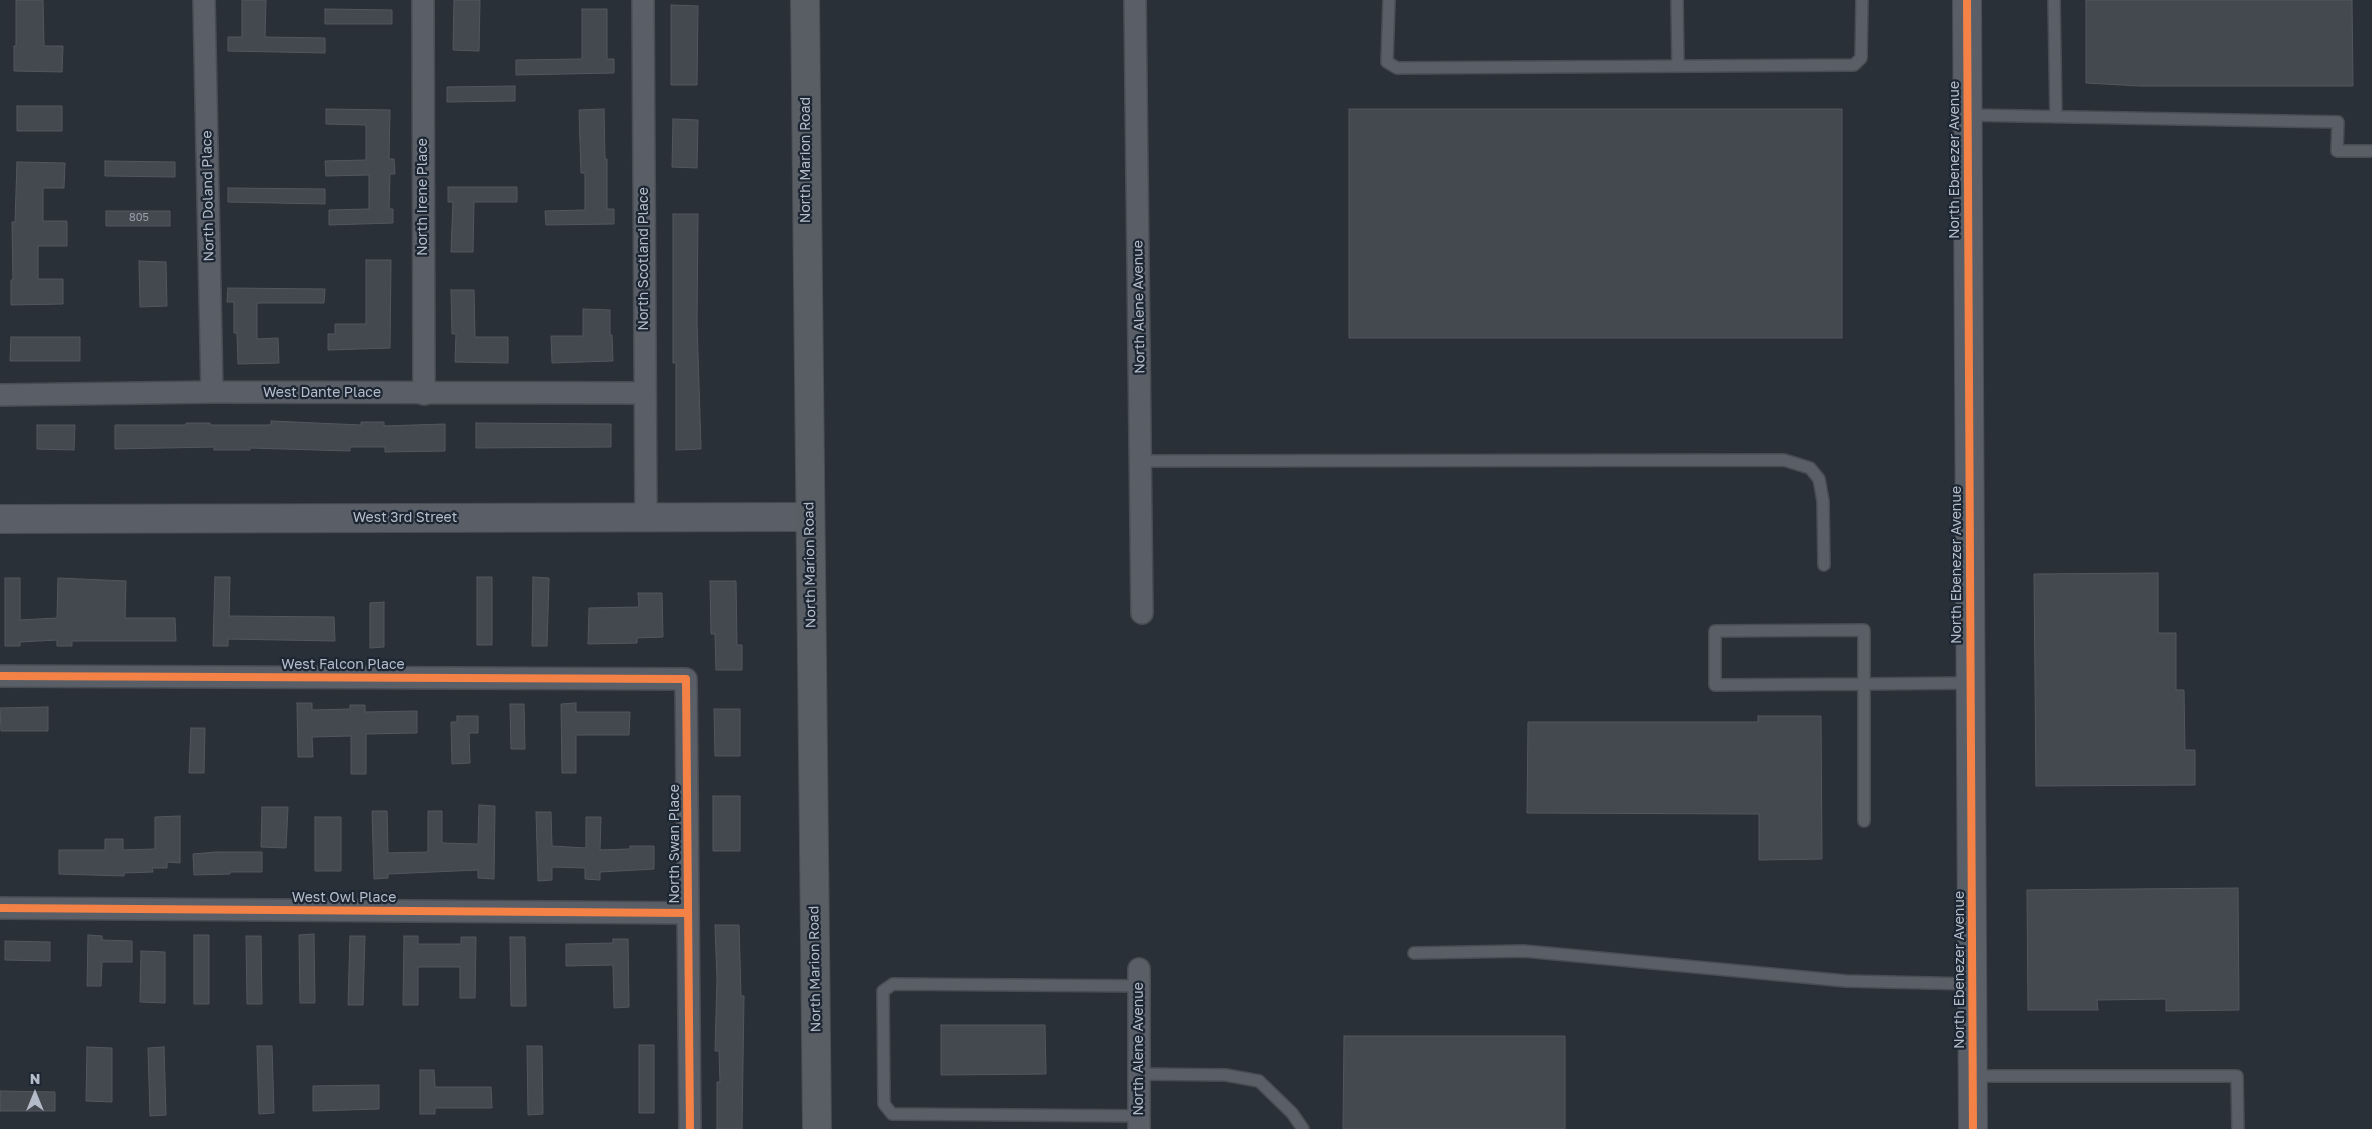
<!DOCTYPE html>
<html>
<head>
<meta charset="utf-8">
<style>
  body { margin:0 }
  #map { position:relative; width:2372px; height:1129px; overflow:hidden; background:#2a3038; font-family:"Golos Text",sans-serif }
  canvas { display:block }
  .north { position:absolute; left:10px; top:1069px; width:50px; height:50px; -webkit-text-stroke:4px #1d2633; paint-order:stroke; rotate:0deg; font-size:14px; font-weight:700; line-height:20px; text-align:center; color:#b4bcc9 }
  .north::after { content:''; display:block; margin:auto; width:18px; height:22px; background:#b4bcc9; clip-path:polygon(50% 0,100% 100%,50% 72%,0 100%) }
</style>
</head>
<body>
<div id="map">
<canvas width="2372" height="1129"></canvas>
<div class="north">N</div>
</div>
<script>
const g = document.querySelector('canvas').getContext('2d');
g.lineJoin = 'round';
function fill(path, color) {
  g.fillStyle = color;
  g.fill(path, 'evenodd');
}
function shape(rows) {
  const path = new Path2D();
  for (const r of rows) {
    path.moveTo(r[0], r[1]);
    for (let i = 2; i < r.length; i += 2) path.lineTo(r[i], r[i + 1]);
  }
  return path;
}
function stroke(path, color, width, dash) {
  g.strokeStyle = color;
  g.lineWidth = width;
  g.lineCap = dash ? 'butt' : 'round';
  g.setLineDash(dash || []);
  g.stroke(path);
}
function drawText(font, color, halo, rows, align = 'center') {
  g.font = font + ' "Golos Text",sans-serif';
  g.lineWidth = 4.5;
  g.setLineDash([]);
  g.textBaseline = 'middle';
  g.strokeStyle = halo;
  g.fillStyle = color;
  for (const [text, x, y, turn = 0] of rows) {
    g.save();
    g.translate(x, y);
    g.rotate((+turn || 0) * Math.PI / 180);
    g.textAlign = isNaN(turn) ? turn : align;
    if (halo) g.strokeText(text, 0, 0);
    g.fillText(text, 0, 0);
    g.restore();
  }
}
const building = shape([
  [16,0,43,0,44,46,63,46,62,72,14,71,14,46,16,46,16,0],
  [242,0,266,0,265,37,325,38,325,53,228,51,228,37,242,37,242,0],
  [454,0,480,0,479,51,453,50,454,0],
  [2086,0,2352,0,2353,86,2140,86,2086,83,2086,0],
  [671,5,698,6,697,85,671,85,671,5],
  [325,9,392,10,392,24,325,24,325,9],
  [582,9,607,9,607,59,614,59,614,73,516,75,516,60,582,59,582,9],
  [515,86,515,101,447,102,447,87,515,86],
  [17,106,62,106,62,131,17,131,17,106],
  [326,109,390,110,389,159,394,159,395,174,390,174,389,209,393,209,393,223,329,225,329,210,369,209,369,175,326,176,325,161,366,160,366,125,326,124,326,109],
  [604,109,605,159,607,159,607,209,614,209,614,224,546,225,545,211,585,210,585,173,581,173,579,110,604,109],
  [1349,109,1842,109,1842,338,1349,338,1349,109],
  [673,119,698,120,697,168,672,167,673,119],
  [105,161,175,162,175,177,105,176,105,161],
  [17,162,65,163,64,188,43,188,43,221,67,221,67,246,38,246,38,279,63,279,63,304,11,305,11,280,13,280,12,222,15,222,17,162],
  [448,187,517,187,517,202,474,202,473,252,451,252,453,202,448,202,448,187],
  [228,188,325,189,325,204,228,202,228,188],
  [106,211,170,211,170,226,106,226,106,211],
  [673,214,698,214,697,322,701,449,676,450,676,363,673,363,673,214],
  [366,260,391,260,390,348,328,350,328,334,335,334,335,324,366,324,366,260],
  [139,261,166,262,167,306,140,307,139,261],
  [228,288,325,289,324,303,257,303,257,339,278,338,279,363,238,364,237,333,234,333,234,302,227,302,228,288],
  [451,290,474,290,475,337,508,337,508,363,455,362,456,334,452,334,451,290],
  [583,309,610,310,610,335,612,335,613,361,552,363,551,336,583,336,583,309],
  [11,337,80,337,80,361,10,361,11,337],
  [271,421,361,425,361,422,384,422,384,426,445,424,445,451,385,452,385,447,350,447,350,451,250,448,250,450,214,450,214,447,115,449,115,425,186,425,186,423,210,423,210,425,271,425,271,421],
  [476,423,611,424,611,447,476,448,476,423],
  [37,425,75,425,74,450,37,449,37,425],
  [2158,573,2158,633,2176,633,2176,690,2184,690,2185,750,2195,750,2195,785,2036,786,2034,574,2158,573],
  [215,577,230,577,229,616,334,617,335,641,228,639,228,646,213,646,215,577],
  [477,577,492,577,492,645,477,645,477,577],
  [533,577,549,578,547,646,532,646,533,577],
  [5,578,20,578,20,620,57,618,58,578,126,581,125,618,175,618,176,641,72,641,72,646,57,646,57,640,20,642,20,646,5,646,5,578],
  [710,581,736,581,737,645,742,645,742,670,716,670,715,634,711,634,710,581],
  [638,593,662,593,663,637,637,638,637,643,588,644,589,608,639,607,638,593],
  [384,602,384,647,370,648,370,603,384,602],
  [297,703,312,703,312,710,350,709,350,705,365,705,365,712,417,711,417,733,366,734,366,774,351,774,351,736,312,737,313,757,298,757,297,703],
  [576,703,576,712,630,712,629,735,576,735,576,773,562,773,561,704,576,703],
  [510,704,524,704,525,749,511,749,510,704],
  [48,707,48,731,1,731,0,708,48,707],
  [714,709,740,709,740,756,715,756,714,709],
  [457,716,478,716,478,733,469,733,470,763,452,764,451,722,457,722,457,716],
  [1758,716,1821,716,1822,859,1759,860,1759,814,1527,813,1528,722,1758,722,1758,716],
  [191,728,205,728,204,773,189,773,191,728],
  [713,796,740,796,740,851,713,851,713,796],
  [479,805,495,806,494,879,478,878,478,870,388,874,388,878,374,879,372,811,387,811,388,853,428,852,428,811,442,811,442,843,478,844,479,805],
  [262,807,288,807,286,848,261,847,262,807],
  [536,812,551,812,552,846,586,848,586,817,601,817,600,850,630,849,630,846,654,846,654,869,600,872,600,880,585,879,585,868,552,867,552,880,538,881,536,812],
  [180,816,180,863,167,862,167,868,152,868,153,872,124,873,124,876,59,874,59,850,105,850,105,839,123,839,123,850,155,849,155,817,180,816],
  [315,817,341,817,341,871,315,871,315,817],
  [216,852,262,852,262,872,230,872,230,874,194,875,193,854,216,852],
  [2238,888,2239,1010,2166,1011,2166,999,2097,1000,2098,1010,2028,1010,2027,890,2238,888],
  [715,925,739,925,741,996,744,996,742,1129,717,1129,717,1082,720,1082,719,1051,715,1051,717,980,715,925],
  [314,934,315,1003,300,1003,299,935,314,934],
  [88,935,102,936,102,940,132,941,132,962,102,962,101,986,87,986,88,935],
  [194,935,209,935,209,1004,194,1004,194,935],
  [246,936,261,936,262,1004,247,1004,246,936],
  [350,936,365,936,363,1005,348,1005,350,936],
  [404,936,418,936,418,944,461,944,461,937,476,937,475,998,460,998,460,967,418,967,418,1005,403,1005,404,936],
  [510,937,525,937,526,1006,511,1006,510,937],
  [613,939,628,939,629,1007,614,1008,613,965,566,966,566,944,613,943,613,939],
  [5,941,50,942,50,961,5,960,5,941],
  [141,951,165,952,165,1003,140,1002,141,951],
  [941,1025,1045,1025,1046,1074,941,1075,941,1025],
  [1344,1036,1565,1036,1565,1129,1343,1129,1344,1036],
  [639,1045,654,1045,654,1113,639,1113,639,1045],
  [257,1046,272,1046,274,1113,259,1114,257,1046],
  [527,1046,542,1046,543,1114,528,1115,527,1046],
  [87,1047,112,1048,112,1102,86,1101,87,1047],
  [164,1047,166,1115,150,1116,148,1048,164,1047],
  [420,1070,434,1070,435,1087,491,1087,492,1108,435,1108,435,1114,420,1114,420,1070],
  [379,1085,379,1109,313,1111,313,1086,379,1085],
  [0,1091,55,1092,55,1111,0,1111,0,1091]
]);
fill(building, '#444950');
stroke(building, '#52575f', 1);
const service = shape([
  [1389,0,1387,62,1397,68,1854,65,1861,58,1862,0],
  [1677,0,1678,66],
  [2054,0,2056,117],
  [1967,115,2338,122,2337,151,2372,151],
  [1141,461,1784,460,1810,468,1819,479,1823,501,1824,565],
  [1864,821,1864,630,1715,631,1715,685,1864,684,1970,683],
  [1414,953,1524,951,1846,981,1972,984],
  [1139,1074,1226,1075,1259,1081,1292,1113,1303,1129],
  [1973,1076,2237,1076,2238,1129],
  [1139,1116,892,1114,884,1104,883,991,893,984,1139,986]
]);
const minor = shape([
  [204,0,212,392],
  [423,0,424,394],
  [643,0,646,517],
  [1135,0,1142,613],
  [0,395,212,392,645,393],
  [0,676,686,679,690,1129],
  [0,908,688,913],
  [1139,1129,1139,969]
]);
const tertiary = shape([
  [1967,0,1973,1129],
  [0,519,809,517]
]);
const secondary = shape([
  [805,0,817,1129]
]);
stroke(service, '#484c53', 14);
stroke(minor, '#484c53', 24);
stroke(tertiary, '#484c53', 30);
stroke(secondary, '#484c53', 30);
stroke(service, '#5a5e66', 11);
stroke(minor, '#5a5e66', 21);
stroke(tertiary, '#5a5e66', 28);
stroke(secondary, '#595d64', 28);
stroke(shape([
  [1967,0,1973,1129],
  [0,676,686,679,690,1129],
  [0,908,688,913]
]), '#f48246', 8);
drawText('11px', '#989fab', null, [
  ["805",139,218]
]);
drawText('14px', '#b4bcc9', '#1d2633', [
  ["North Marion Road",806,160,-90],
  ["North Ebenezer Avenue",1955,160,-90],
  ["North Doland Place",208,196,-91],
  ["North Irene Place",423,197,-90],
  ["North Scotland Place",644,259,-90],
  ["North Alene Avenue",1139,307,-91],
  ["West Dante Place",322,393],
  ["West 3rd Street",405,518],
  ["North Marion Road",810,565,-91],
  ["North Ebenezer Avenue",1957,565,-90],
  ["West Falcon Place",343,665],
  ["North Swan Place",675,844,-90],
  ["West Owl Place",344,898],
  ["North Marion Road",815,969,-91],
  ["North Ebenezer Avenue",1960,970,-90],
  ["North Alene Avenue",1139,1049,-90]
]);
</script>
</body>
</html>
